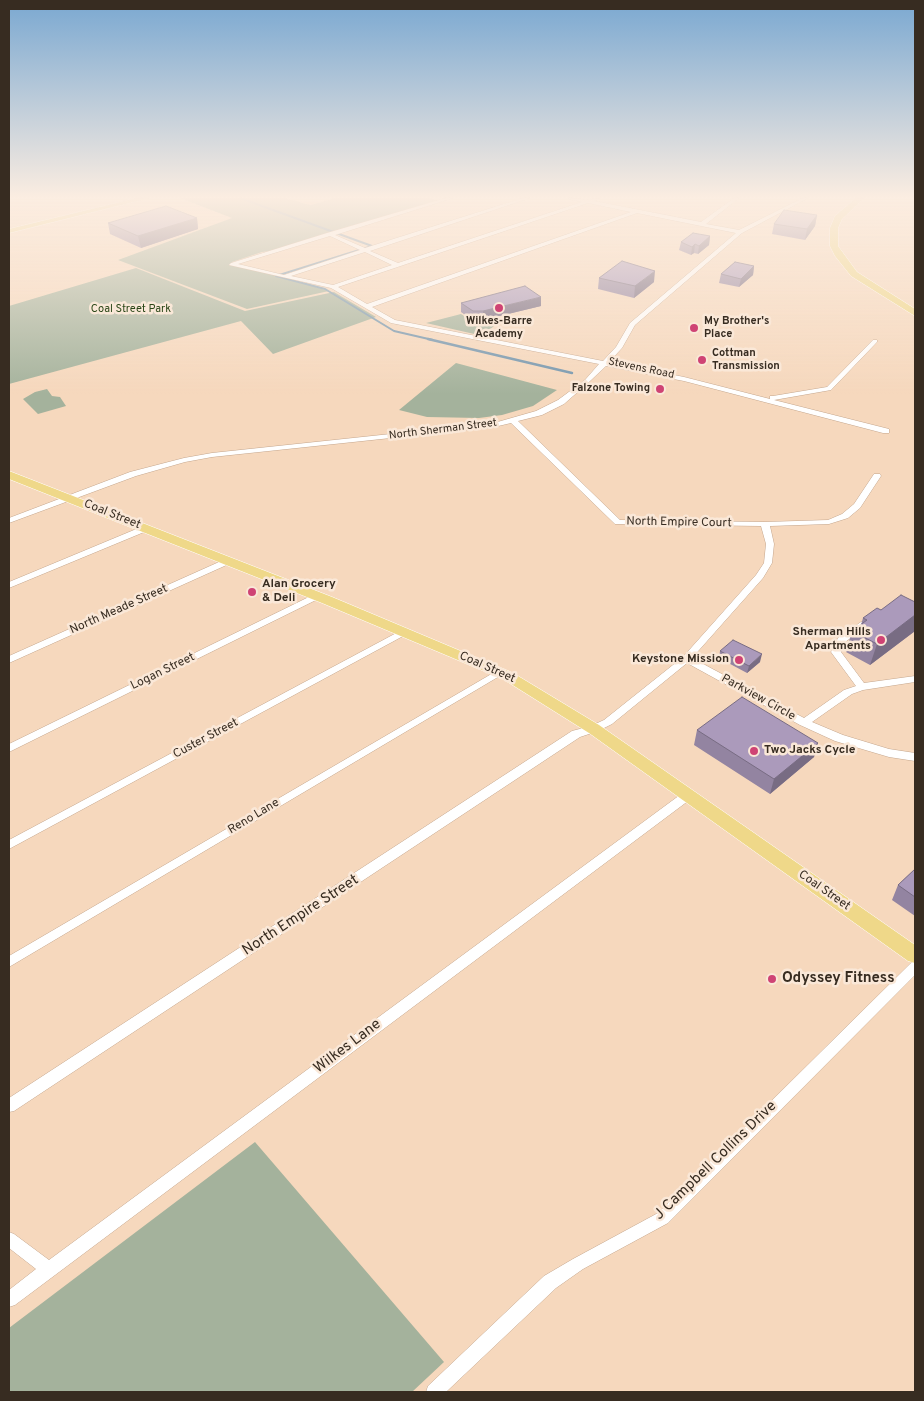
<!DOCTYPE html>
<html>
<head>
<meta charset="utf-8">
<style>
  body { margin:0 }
  #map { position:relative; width:924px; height:1401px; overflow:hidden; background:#f6d8bd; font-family:Overpass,sans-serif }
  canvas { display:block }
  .frame { position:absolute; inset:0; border:10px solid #372c21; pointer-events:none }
</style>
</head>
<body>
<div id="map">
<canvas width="924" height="1401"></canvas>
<div class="frame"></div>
</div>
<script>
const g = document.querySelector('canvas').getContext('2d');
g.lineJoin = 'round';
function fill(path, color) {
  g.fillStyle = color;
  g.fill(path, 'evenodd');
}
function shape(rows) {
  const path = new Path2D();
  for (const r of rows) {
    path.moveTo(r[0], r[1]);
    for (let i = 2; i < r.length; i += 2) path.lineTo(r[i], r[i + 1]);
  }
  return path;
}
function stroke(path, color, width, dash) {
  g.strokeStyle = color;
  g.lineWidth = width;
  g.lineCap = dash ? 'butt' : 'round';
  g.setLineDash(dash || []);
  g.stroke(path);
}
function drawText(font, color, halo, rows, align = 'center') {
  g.font = font + ' Overpass,sans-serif';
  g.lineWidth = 5;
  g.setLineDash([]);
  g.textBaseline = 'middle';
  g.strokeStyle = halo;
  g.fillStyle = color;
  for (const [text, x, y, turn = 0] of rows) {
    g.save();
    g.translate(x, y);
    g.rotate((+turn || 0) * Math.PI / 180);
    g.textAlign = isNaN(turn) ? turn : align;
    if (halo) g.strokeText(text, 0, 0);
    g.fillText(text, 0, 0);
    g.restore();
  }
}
fill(shape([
  [180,198,284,198,311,205,335,198,429,198,439,201,279,250,262,252,232,262,329,291,247,309,118,260,232,218],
  [136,268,245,311,334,292,376,317,273,354,241,321,9,384,9,306],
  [461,314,472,321,481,319,485,322,496,324,483,336,426,323],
  [456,363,557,390,533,406,502,415,479,418,427,417,399,410],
  [47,389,52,396,60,397,66,406,38,414,23,399,35,392],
  [255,1142,444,1362,412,1392,9,1392,9,1328]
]), '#a4b29c');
stroke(shape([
  [240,198,372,246,276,276,325,289,394,331,433,340]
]), '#7697ae', 2);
stroke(shape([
  [428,339,572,373]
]), '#7697ae', 2.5);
const street = shape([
  [446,198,453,198,335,235,365,248,523,198,530,198,370,251,398,263,582,202,569,199,569,198,588,200,600,198,594,201,701,222,734,198,739,198,706,224,739,230,803,198,808,198,742,233,635,325,622,348,609,362,684,377,770,399,770,396,773,396,827,387,873,340,877,340,877,342,831,390,774,400,889,429,889,433,883,433,684,381,606,366,589,382,564,404,542,415,518,421,620,520,765,522,828,520,842,514,854,504,874,474,880,474,881,476,860,508,848,518,829,524,770,526,774,544,772,563,763,578,692,658,804,718,844,690,856,686,831,652,838,638,861,622,867,622,869,624,867,626,845,642,841,652,864,683,915,676,915,682,863,690,852,694,812,722,843,735,889,749,915,753,915,761,889,757,835,741,800,725,687,663,612,724,598,731,580,737,14,1111,9,1112,9,1098,572,731,591,726,604,720,683,657,756,575,764,563,766,544,761,526,615,524,511,423,494,427,212,457,185,462,136,476,9,523,9,518,130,472,184,458,212,453,494,423,536,411,558,400,585,380,599,364,391,323,331,288,229,265,231,263,327,233,446,198],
  [588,203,631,212,367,304,338,287,588,203],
  [637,213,736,233,630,323,616,347,603,361,395,320,372,307,637,213],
  [330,236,360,250,284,275,238,264,330,236],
  [365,252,392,265,333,285,291,276,365,252],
  [146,525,149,526,149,530,9,588,9,582,146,525],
  [228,558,231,559,232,561,231,563,9,663,9,656,228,558],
  [317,593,321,596,320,598,9,752,9,744,317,593],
  [402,630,407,633,405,635,9,849,9,840,402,630],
  [500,669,505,672,503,674,9,967,9,956,500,669],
  [688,791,692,792,693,795,692,798,15,1305,9,1307,9,1290,36,1269,9,1248,9,1232,14,1234,49,1260,684,792,688,791],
  [915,962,915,975,668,1223,583,1269,556,1288,446,1392,426,1392,428,1386,544,1276,573,1259,658,1213,911,963,915,962]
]);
const primary = shape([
  [137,198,149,198,9,233,9,229,137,198],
  [856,198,864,198,842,219,838,228,838,246,857,272,915,309,915,316,851,276,835,256,830,246,830,228,835,216,856,198],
  [9,471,332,597,513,673,599,725,915,945,915,963,908,961,589,733,503,679,322,603,9,479,9,471]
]);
stroke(street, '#c4a68d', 1);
stroke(primary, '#fff', 1);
fill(street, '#fff');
fill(primary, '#efd889');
fill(shape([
  [817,215,815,226,805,240,772,234,774,224],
  [197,218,198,229,141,248,110,234,108,223],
  [710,236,709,245,698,254,694,253,691,255,679,250,681,242],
  [754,266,753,275,739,287,719,283,721,274],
  [599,278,654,282,634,298,598,289],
  [461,303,541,306,483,320,472,320,461,312],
  [915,602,915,631,870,665,846,652,852,631,861,625,863,618,881,610],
  [720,651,760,662,747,673,719,658],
  [697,730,818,743,814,757,770,794,694,745],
  [915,867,915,916,892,900,898,885,914,870]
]), '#9384a1');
fill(shape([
  [817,215,815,226,805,240,807,229],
  [197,218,198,229,141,248,138,236],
  [710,236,709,245,698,254,699,246],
  [695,244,694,253,691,255,692,247],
  [754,266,753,275,739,287,741,279],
  [655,271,654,282,634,298,635,286],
  [541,297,541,306,483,320,483,311],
  [915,615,915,631,870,665,877,644],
  [762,654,760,662,747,673,749,666],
  [818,743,814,757,770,794,774,779]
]), '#786c83');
const building = shape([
  [166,206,197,218,138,236,108,223,166,206],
  [784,210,817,215,807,229,774,224,784,210],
  [693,233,710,236,699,246,695,244,692,247,681,242,693,233],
  [622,261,655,271,635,286,599,278,622,261],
  [735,262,754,266,741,279,721,274,735,262],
  [525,286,541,297,483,311,473,311,461,303,525,286],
  [901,595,915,602,915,615,877,644,852,631,867,620,863,618,877,608,881,610,901,595],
  [733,640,762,654,749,666,720,651,733,640],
  [742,697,818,743,774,779,697,730,742,697],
  [915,869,915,897,898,885,915,869]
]);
fill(building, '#ab9abb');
stroke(building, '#786c83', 1);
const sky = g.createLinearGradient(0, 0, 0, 394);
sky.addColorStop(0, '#7aa8d1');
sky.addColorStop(0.5, '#fbede1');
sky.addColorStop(1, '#fbede100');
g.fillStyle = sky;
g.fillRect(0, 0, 924, 394);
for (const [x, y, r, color] of [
  [499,308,5,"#cf4374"],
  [694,328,5,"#cf4374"],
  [702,360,5,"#cf4374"],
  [660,389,5,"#cf4374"],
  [252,592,5,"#cf4374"],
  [881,640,5,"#cf4374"],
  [739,660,5,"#cf4374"],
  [754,751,5,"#cf4374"],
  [772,979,5,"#cf4374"]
]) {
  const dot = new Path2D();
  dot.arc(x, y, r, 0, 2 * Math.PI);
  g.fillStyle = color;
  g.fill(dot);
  stroke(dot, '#fae8d8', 2);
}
drawText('11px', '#2b4718', '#fae8d8', [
  ["Coal Street Park",131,310]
]);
drawText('bold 11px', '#372c21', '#fae8d8', [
  ["Wilkes-Barre",499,322,"center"],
  ["Academy",499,335,"center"],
  ["My Brother's",704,322],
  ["Place",704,335],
  ["Cottman",712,354],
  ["Transmission",712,367],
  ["Falzone Towing",650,389,"right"]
], 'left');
drawText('11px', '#372c21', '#fae8d8', [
  ["Stevens Road",641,369,12],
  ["North Sherman Street",443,430,-7]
]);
drawText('12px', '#372c21', '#fae8d8', [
  ["Coal Street",112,515,22],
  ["North Empire Court",679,523,1],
  ["North Meade Street",119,610,-24],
  ["Coal Street",487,668,24],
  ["Logan Street",163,672,-26],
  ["Parkview Circle",758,698,29],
  ["Custer Street",206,739,-28],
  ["Reno Lane",254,817,-31],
  ["Coal Street",824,891,35]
]);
drawText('bold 12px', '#372c21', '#fae8d8', [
  ["Alan Grocery",262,585],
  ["& Deli",262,599],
  ["Sherman Hills",871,633,"right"],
  ["Apartments",871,647,"right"],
  ["Keystone Mission",729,660,"right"],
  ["Two Jacks Cycle",764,751]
], 'left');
drawText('15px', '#372c21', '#fae8d8', [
  ["North Empire Street",301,916,-33],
  ["Wilkes Lane",348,1047,-37],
  ["J Campbell Collins Drive",716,1161,-44]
]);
drawText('bold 15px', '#372c21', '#fae8d8', [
  ["Odyssey Fitness",782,979]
], 'left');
</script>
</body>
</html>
